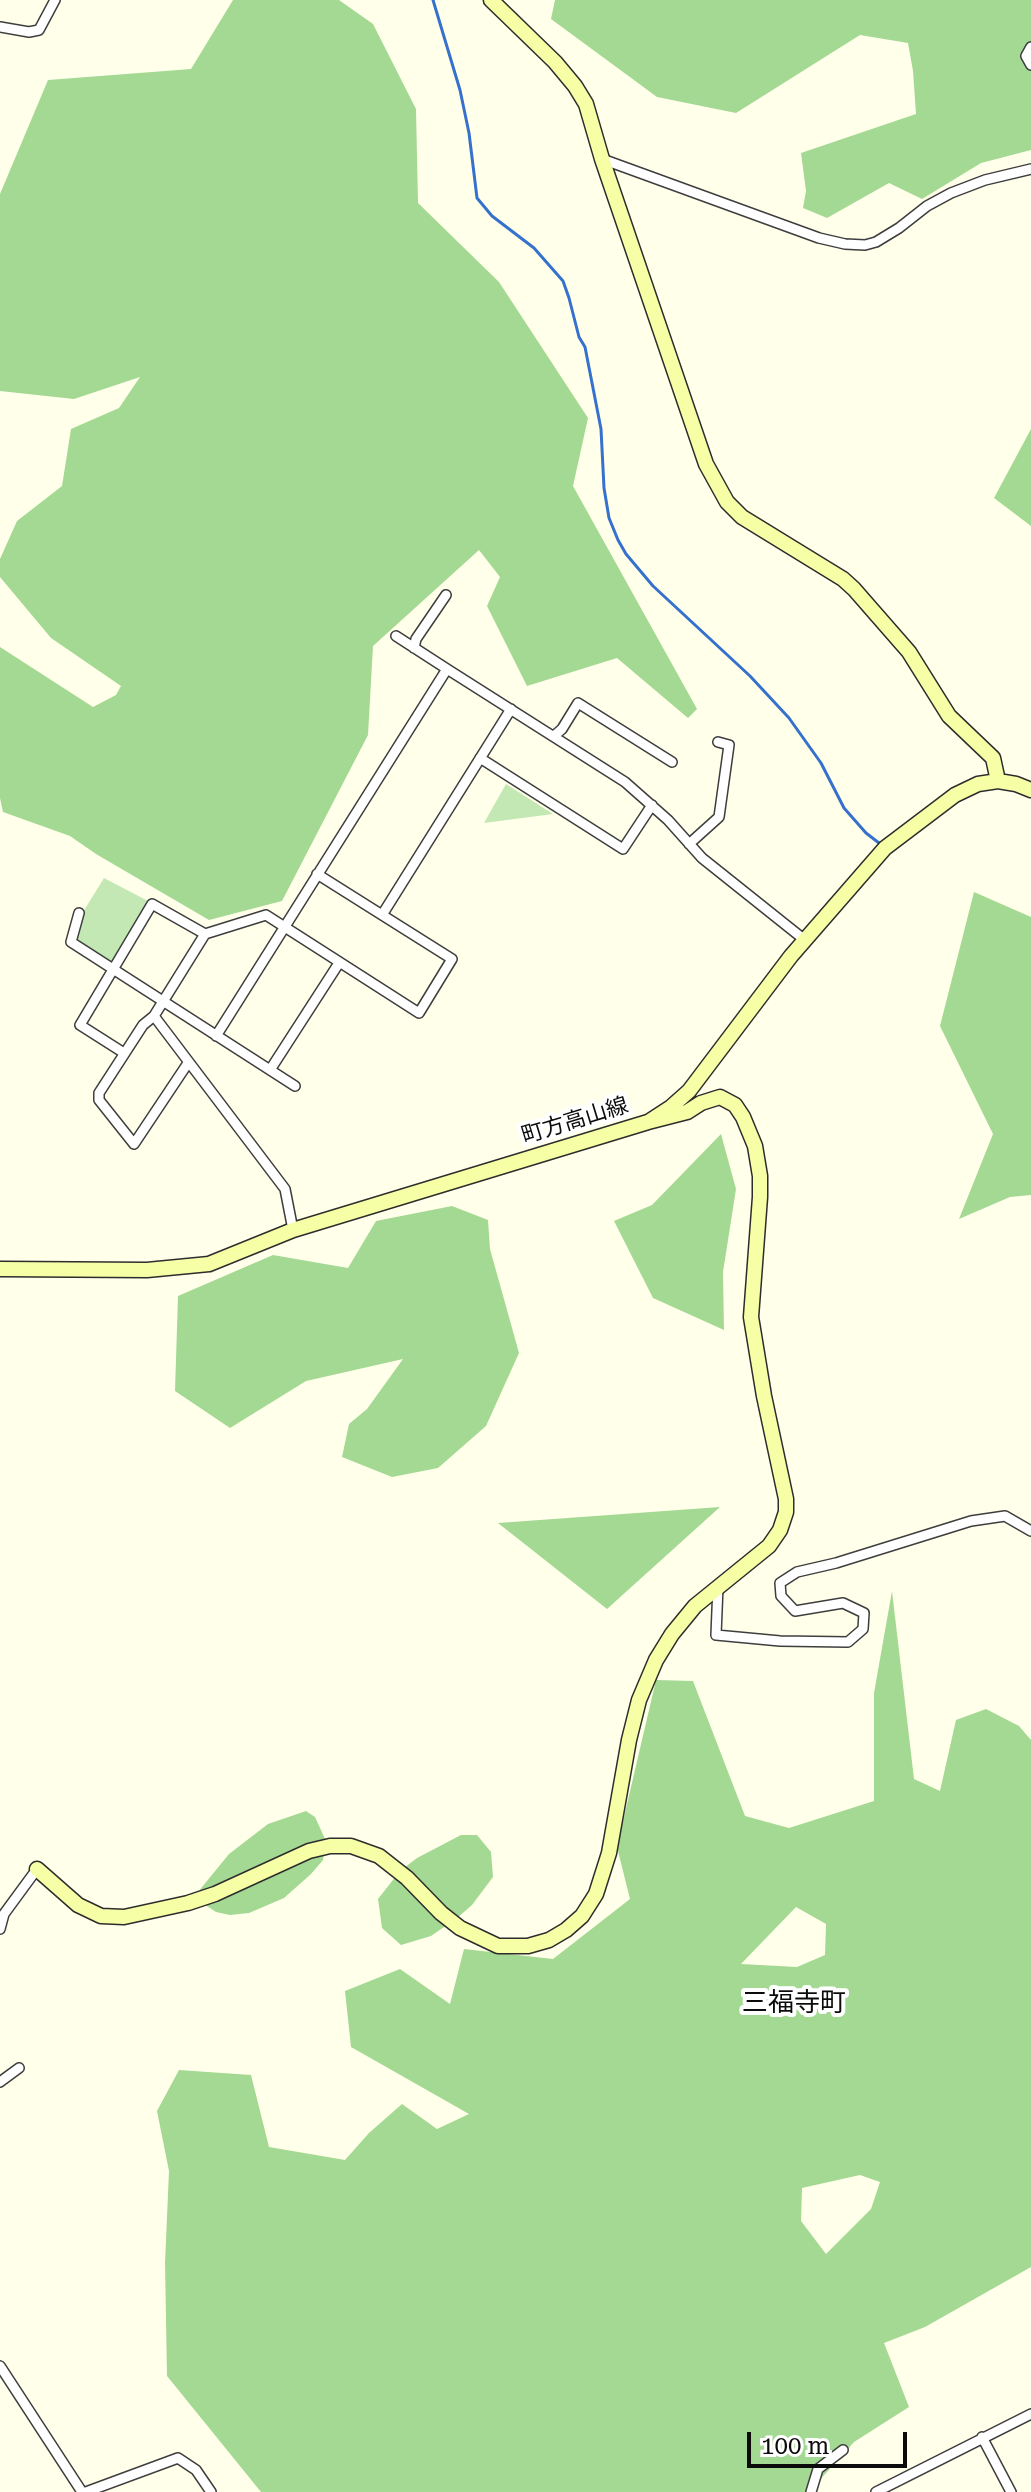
<!DOCTYPE html>
<html>
<head>
<meta charset="utf-8">
<style>
  body { margin:0 }
  #map { position:relative; width:1031px; height:2492px; overflow:hidden; background:#ffffea; font-family:"Roboto Serif",serif }
  canvas { display:block }
  .scale { position:absolute; left:747px; top:2432px; width:160px; height:36px; box-sizing:border-box; border:4px solid #0b0b0b; border-top:0; padding-left:10px; font-size:24px; line-height:28px; white-space:nowrap; color:#0b0b0b; -webkit-text-stroke:6px #fff; paint-order:stroke }
</style>
</head>
<body>
<div id="map">
<canvas width="1031" height="2492"></canvas>
<div class="scale">100 m</div>
</div>
<script>
const g = document.querySelector('canvas').getContext('2d');
g.lineJoin = 'round';
function fill(path, color) {
  g.fillStyle = color;
  g.fill(path, 'evenodd');
}
function shape(rows) {
  const path = new Path2D();
  for (const r of rows) {
    path.moveTo(r[0], r[1]);
    for (let i = 2; i < r.length; i += 2) path.lineTo(r[i], r[i + 1]);
  }
  return path;
}
function stroke(path, color, width, dash) {
  g.strokeStyle = color;
  g.lineWidth = width;
  g.lineCap = dash ? 'butt' : 'round';
  g.setLineDash(dash || []);
  g.stroke(path);
}
function drawText(font, color, halo, rows, align = 'center') {
  g.font = font + ' "Roboto Serif","Noto Sans JP",serif';
  g.lineWidth = 8;
  g.setLineDash([]);
  g.textBaseline = 'middle';
  g.strokeStyle = halo;
  g.fillStyle = color;
  for (const [text, x, y, turn = 0] of rows) {
    g.save();
    g.translate(x, y);
    g.rotate((+turn || 0) * Math.PI / 180);
    g.textAlign = isNaN(turn) ? turn : align;
    if (halo) g.strokeText(text, 0, 0);
    g.fillText(text, 0, 0);
    g.restore();
  }
}
fill(shape([
  [506,784,553,814,484,823],
  [104,878,148,901,115,958,109,962,76,940,83,912]
]), '#c4e8b4');
fill(shape([
  [233,0,339,0,373,24,416,109,418,203,499,282,588,418,573,486,697,709,688,718,617,658,527,686,487,606,500,577,479,550,373,646,368,735,282,901,209,920,96,854,70,836,3,812,0,798,0,647,93,707,116,695,121,686,51,638,0,577,0,559,17,521,62,486,71,429,119,408,140,377,74,399,0,391,0,194,48,80,191,69],
  [555,0,1031,0,1031,150,981,163,922,199,889,183,827,218,803,208,806,191,801,153,916,114,913,71,908,43,860,35,736,113,657,97,551,19],
  [1031,429,1031,526,994,498],
  [974,892,1031,917,1031,1195,1010,1197,959,1219,993,1134,940,1026],
  [721,1134,736,1189,723,1272,724,1330,653,1298,614,1221,652,1205],
  [452,1206,488,1220,490,1249,519,1353,486,1426,438,1468,392,1477,342,1457,349,1424,367,1409,403,1359,306,1381,230,1428,175,1391,178,1296,273,1255,348,1268,376,1221],
  [720,1507,607,1609,498,1523],
  [892,1591,914,1779,940,1791,956,1720,986,1709,1019,1726,1031,1740,1031,2267,925,2327,884,2343,909,2407,854,2442,817,2483,814,2492,261,2492,167,2376,165,2263,169,2171,157,2111,179,2070,251,2075,269,2147,345,2160,369,2133,402,2104,437,2129,469,2114,351,2047,345,1991,400,1969,450,2004,464,1949,553,1959,630,1899,617,1847,656,1680,693,1681,745,1816,789,1828,874,1801,874,1693],
  [796,1907,826,1924,825,1955,797,1967,741,1964],
  [860,2175,880,2182,871,2209,826,2254,801,2221,802,2188],
  [306,1811,315,1817,326,1841,323,1860,311,1874,284,1898,249,1913,230,1915,216,1912,204,1904,198,1892,229,1854,268,1824],
  [461,1835,477,1835,491,1852,493,1877,472,1905,457,1918,431,1936,401,1945,382,1928,378,1899,400,1871,417,1858]
]), '#a4d993');
stroke(shape([
  [433,0,460,90,469,133,477,198,492,216,534,248,563,281,569,298,579,337,585,347,601,429,604,488,609,518,618,540,626,554,653,586,750,676,789,718,821,763,844,808,866,833,879,843]
]), '#3571cd', 3);
const street = shape([
  [0,27,29,32,39,30,55,0],
  [1031,47,1026,56,1031,65],
  [602,159,819,238,845,244,865,245,876,242,899,228,927,206,951,193,985,180,1031,169],
  [396,636,447,669],
  [414,648,416,639,446,595],
  [554,736,562,729,578,703,672,762],
  [480,758,623,849,652,805],
  [689,844,719,817,729,745,718,742],
  [79,913,71,942,295,1086],
  [382,915,511,709],
  [154,1016,285,1189,293,1230],
  [216,1036,447,669,625,782,668,820,702,858,806,941],
  [124,1053,80,1025,152,904,205,934],
  [188,1063,134,1144,99,1100,99,1093,143,1025,154,1016,205,934,266,915,419,1013,452,959,317,874],
  [270,1070,339,963],
  [718,1586,716,1635,780,1641,848,1642,863,1629,864,1613,843,1603,795,1611,781,1596,780,1583,797,1572,836,1563,971,1521,1005,1516,1031,1531],
  [0,1929,4,1914,37,1869],
  [0,2082,19,2068],
  [0,2366,82,2492],
  [982,2437,1011,2492],
  [86,2492,178,2458,196,2470,211,2492],
  [811,2492,818,2469,843,2450],
  [876,2492,1031,2414]
]);
const secondary = shape([
  [491,0,555,62,575,86,586,104,602,159,706,464,727,502,742,517,843,579,854,589,909,652,949,716,993,758,998,781],
  [0,1269,147,1270,209,1264,293,1230,648,1122,671,1107,689,1091,791,956,885,848,955,795,978,784,998,781,1016,784,1031,790],
  [37,1869,78,1905,101,1916,124,1917,188,1903,215,1894,309,1851,330,1846,351,1846,379,1856,407,1878,441,1913,460,1928,498,1946,528,1946,549,1940,566,1930,582,1916,596,1894,609,1853,629,1740,639,1700,656,1660,672,1634,695,1606,769,1546,780,1530,786,1512,786,1499,764,1396,751,1317,760,1197,760,1176,755,1146,743,1117,735,1105,720,1097,701,1103,687,1112,648,1122]
]);
stroke(street, '#3e3e3e', 12);
stroke(secondary, '#2d2d2d', 17);
stroke(street, '#fff', 9);
stroke(secondary, '#f6ffa5', 14);
drawText('22px', '#0b0b0b', '#fff', [
  ["町方高山線",575,1121,-17]
]);
drawText('26px', '#0b0b0b', '#fff', [
  ["三福寺町",794,2003]
]);
</script>
</body>
</html>
